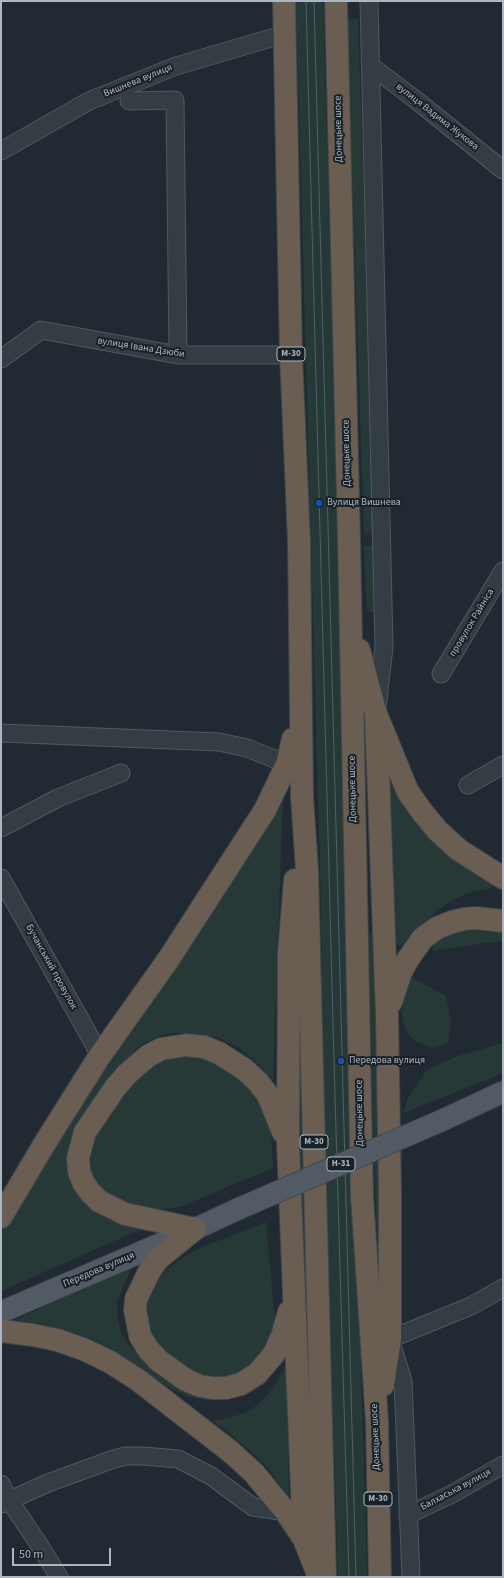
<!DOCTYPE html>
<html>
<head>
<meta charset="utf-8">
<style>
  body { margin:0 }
  #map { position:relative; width:504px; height:1578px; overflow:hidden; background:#212a33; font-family:"Source Sans 3",sans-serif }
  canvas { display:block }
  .frame { position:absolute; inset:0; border:2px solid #aeb6c1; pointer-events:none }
  .scale { position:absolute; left:12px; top:1548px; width:99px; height:18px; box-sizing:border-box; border:2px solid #aeb6c1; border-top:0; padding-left:5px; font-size:12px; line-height:14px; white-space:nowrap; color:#aeb6c1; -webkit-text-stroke:3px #192128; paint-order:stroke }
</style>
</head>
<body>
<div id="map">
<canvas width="504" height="1578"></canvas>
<div class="frame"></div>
<div class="scale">50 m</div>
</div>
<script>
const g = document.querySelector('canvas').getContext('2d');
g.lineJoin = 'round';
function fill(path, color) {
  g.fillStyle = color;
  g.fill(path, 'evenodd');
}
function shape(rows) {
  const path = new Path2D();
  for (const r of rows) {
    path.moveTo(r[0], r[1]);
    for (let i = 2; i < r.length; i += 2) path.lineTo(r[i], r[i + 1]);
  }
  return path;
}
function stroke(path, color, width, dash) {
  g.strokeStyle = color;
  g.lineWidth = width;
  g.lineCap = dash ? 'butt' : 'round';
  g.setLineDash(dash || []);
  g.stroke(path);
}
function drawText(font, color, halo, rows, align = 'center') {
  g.font = font + ' "Source Sans 3",sans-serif';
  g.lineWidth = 4;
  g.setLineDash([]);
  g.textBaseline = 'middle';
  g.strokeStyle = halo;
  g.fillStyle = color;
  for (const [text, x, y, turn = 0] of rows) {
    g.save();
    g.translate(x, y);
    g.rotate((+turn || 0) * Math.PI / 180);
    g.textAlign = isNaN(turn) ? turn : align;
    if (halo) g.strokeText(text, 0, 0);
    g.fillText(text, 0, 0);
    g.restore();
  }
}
fill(shape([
  [296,1,323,1,367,1577,338,1577,323,1087,321,906],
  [347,19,358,19,375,533,364,533],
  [364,546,375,546,377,609,375,612,370,612,367,610],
  [390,775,414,818,421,828,456,861,493,885,492,888,467,893,446,904,425,921,401,945,396,943],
  [283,794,273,1081,260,1066,240,1048,217,1037,188,1033,172,1033,159,1036,149,1040,138,1047,114,1074,76,1130,70,1141,67,1164,70,1177,144,1228,1,1291,1,1232,3,1228,43,1159],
  [453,928,503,930,503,942,499,941,433,951,432,942],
  [370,933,374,933,377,936,380,1287,378,1283,368,937],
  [408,976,446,996,451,1023,448,1043,435,1048,429,1047,417,1042,408,1034,404,1025,402,1015,404,991],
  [503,1043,503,1073,403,1113,408,1098,427,1070,458,1056],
  [197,1051,253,1086,271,1130,273,1168,180,1207,151,1210,126,1205,104,1191,95,1182,87,1163,89,1143,117,1100,154,1059],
  [300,1063,302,1063,313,1408,306,1408,296,1064],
  [266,1222,275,1321,273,1333,256,1365,221,1382,179,1369,145,1332,146,1298,152,1287,160,1276,171,1266,187,1255,205,1246],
  [132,1266,117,1302,117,1317,121,1332,128,1344,149,1367,225,1396,218,1399,206,1400,185,1396,155,1380,108,1348,86,1337,43,1324,15,1320],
  [286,1364,289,1497,267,1467,240,1442,213,1421,233,1417,251,1410,265,1398,277,1382]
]), '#263937');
const minor = shape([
  [369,1,384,647,377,708],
  [371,66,416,100,503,170],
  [129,101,175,100,178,355],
  [1,151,89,101,176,66,285,34],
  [1,359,41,330,178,355,291,355],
  [441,674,503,571],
  [1,733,219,742,247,748,287,764],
  [468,785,503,765],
  [1,828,58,798,121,773],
  [1,878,95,1046,99,1057],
  [1,1484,9,1500,38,1543,59,1577],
  [1,1504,48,1483,111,1460,125,1456,143,1456,178,1459,211,1476,253,1507,286,1512],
  [408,1515,452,1494,503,1465],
  [411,1577,403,1381,390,1339,471,1306,503,1288]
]);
const major = shape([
  [445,1119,503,1092],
  [1,1312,195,1229,238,1209]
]);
const highway = shape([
  [284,1,291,355,299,541,302,797,307,870,325,1577],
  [336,1,349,541,362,1196,377,1422,380,1577],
  [359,650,376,714,408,792,423,813,438,831,459,850,503,878],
  [376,714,387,1015,390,1190,390,1339,383,1385],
  [295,880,289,953,288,1144,304,1539,319,1577],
  [391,1002,401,972,408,959,423,938,437,928,452,922,464,919,476,918,503,921],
  [1,1217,45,1143,99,1057,168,960,265,810,287,764,293,739],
  [195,1229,125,1214,99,1201,90,1192,83,1182,79,1171,78,1158,85,1132,115,1088,127,1074,148,1056,161,1049,186,1045,204,1047,219,1053,244,1069,258,1082,268,1095,283,1132],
  [195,1229,158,1259,149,1272,136,1299,135,1310,140,1336,148,1349,158,1360,186,1380,200,1386,213,1388,226,1388,241,1384,257,1374,274,1354,282,1336,289,1312],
  [1,1331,33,1335,57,1340,83,1349,110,1362,138,1380,231,1452,254,1473,286,1512,304,1539]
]);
stroke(minor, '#515962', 19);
stroke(major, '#3d454d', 23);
stroke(highway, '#3e464e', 24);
stroke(minor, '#343c44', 17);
stroke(major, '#525b64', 21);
stroke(highway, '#695e51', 22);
stroke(shape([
  [306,1,334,1061,349,1577],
  [314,1,356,1577]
]), '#56606b', 1);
const majorBridge = shape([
  [238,1209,445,1119]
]);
stroke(majorBridge, '#3d454d', 23, []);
stroke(majorBridge, '#525b64', 21);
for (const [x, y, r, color] of [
  [319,503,4,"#1a4fb4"],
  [341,1061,4,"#1a4fb4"]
]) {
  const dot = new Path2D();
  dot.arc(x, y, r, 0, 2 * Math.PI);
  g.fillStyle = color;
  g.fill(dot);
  stroke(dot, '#192128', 1.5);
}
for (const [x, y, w] of [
  [291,354,28],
  [314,1142,28],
  [341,1164,28],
  [378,1499,28]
]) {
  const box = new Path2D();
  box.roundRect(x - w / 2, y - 7, w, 14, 3);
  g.fillStyle = '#192128';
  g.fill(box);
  stroke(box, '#aeb6c1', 1);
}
drawText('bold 9px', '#aeb6c1', null, [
  ["М-30",291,354],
  ["М-30",314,1142],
  ["Н-31",341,1164],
  ["М-30",378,1499]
]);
drawText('10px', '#aeb6c1', '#192128', [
  ["Вишнева вулиця",138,81,-22],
  ["вулиця Вадима Жукова",437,117,38],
  ["Донецьке шосе",339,129,-91],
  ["вулиця Івана Дзюби",141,348,9],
  ["Донецьке шосе",347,453,-91],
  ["провулок Райніса",472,623,-59],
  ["Донецьке шосе",353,789,-91],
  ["Бучанський провулок",51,967,61],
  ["Донецьке шосе",360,1113,-91],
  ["Передова вулиця",99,1270,-23],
  ["Донецьке шосе",376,1437,-92],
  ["Балхаська вулиця",456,1490,-28]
]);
drawText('10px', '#aeb6c1', '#192128', [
  ["Вулиця Вишнева",327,503],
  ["Передова вулиця",349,1061]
], 'left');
</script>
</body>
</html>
